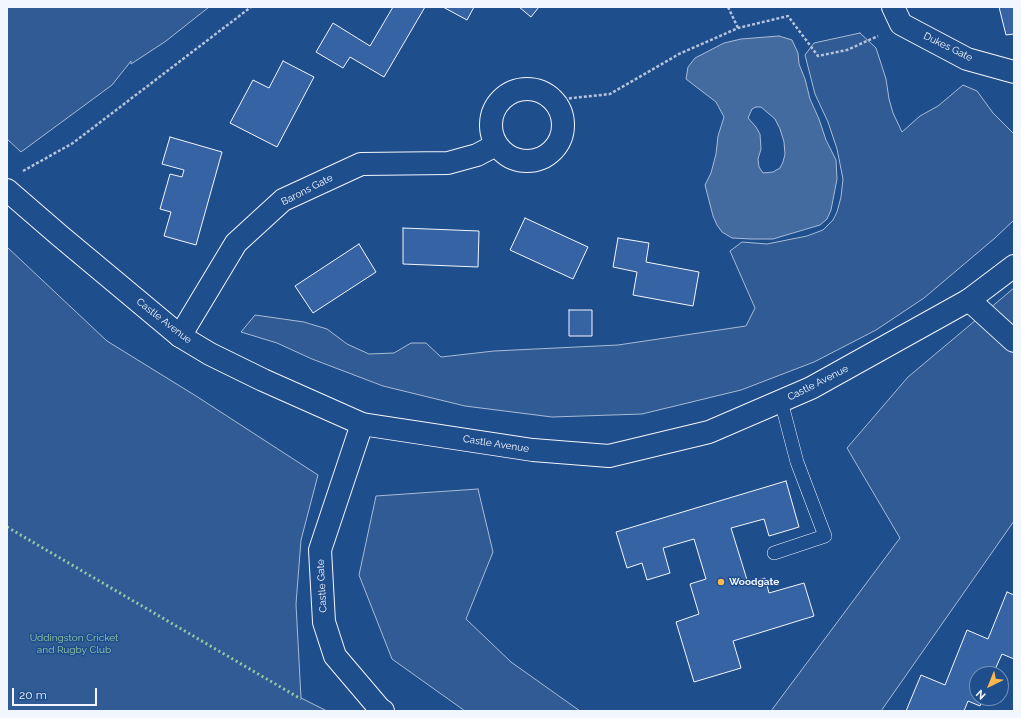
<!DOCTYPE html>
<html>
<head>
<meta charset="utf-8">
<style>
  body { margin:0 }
  #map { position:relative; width:1021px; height:718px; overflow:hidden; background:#1f4e8c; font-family:Raleway,sans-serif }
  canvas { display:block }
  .frame { position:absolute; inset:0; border:8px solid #f2f6ff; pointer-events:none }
  .north { position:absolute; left:969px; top:666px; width:40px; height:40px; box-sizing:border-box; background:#1f4e8c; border:1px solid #7391ba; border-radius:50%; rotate:223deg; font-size:11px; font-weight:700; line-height:16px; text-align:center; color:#f2f6ff }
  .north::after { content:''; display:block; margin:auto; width:14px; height:18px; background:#ffb74d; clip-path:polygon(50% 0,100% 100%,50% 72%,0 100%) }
  .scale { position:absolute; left:12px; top:688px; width:85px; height:18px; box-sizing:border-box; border:2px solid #f2f6ff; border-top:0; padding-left:5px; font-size:12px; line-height:14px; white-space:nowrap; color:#f2f6ff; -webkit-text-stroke:3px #1f4e8c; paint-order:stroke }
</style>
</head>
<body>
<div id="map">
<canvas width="1021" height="718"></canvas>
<div class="frame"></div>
<div class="north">N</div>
<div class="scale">20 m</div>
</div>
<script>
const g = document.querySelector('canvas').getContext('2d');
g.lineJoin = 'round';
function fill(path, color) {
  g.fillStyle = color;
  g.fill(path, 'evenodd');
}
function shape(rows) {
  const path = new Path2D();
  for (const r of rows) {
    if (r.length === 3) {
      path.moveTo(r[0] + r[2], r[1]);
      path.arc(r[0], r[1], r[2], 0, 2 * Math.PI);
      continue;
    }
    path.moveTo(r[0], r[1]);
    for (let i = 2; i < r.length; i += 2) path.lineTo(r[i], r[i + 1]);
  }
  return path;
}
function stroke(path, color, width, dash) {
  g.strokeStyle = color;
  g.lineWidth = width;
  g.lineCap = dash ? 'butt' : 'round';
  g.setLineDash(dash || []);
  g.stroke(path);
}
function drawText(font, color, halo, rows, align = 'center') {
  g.font = font + ' Raleway,sans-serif';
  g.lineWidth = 3;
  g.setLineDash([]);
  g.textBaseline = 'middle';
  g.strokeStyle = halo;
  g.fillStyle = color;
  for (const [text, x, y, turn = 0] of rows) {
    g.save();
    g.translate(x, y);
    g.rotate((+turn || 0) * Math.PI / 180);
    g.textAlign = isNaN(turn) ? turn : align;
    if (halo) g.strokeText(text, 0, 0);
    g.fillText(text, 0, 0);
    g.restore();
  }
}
const built = shape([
  [7,7,209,7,166,41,131,64,131,61,112,85,21,152,7,139,7,7],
  [860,33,876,48,886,79,889,99,893,113,902,132,920,116,938,106,963,85,977,91,993,113,1014,134,1014,220,995,238,924,298,876,330,814,362,741,390,642,414,552,417,465,406,383,386,312,359,277,343,241,332,255,315,304,322,327,329,347,344,369,354,394,353,411,343,426,343,441,357,494,351,618,345,746,326,755,308,730,251,742,242,767,244,807,236,823,230,833,220,837,212,841,197,843,179,837,149,828,122,815,94,805,55,814,43,860,33],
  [7,247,107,341,196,396,318,475,301,540,296,604,301,698,327,711,7,711,7,247],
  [1014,288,1014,521,881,711,771,711,900,538,847,448,908,377,1014,288],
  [478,489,493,552,466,619,511,662,580,711,465,711,392,659,359,575,376,496,478,489]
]);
fill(built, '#305b95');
stroke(built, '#a8bbd7', 1);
const water = shape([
  [779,36,792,40,798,53,799,64,805,79,810,99,819,119,826,140,836,160,837,179,831,210,827,219,820,225,793,233,773,239,751,239,732,238,722,232,717,225,713,216,705,185,711,173,716,154,718,136,724,117,716,102,686,79,688,67,695,58,724,43,741,39,779,36],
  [756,107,761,107,775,119,780,129,784,142,785,154,783,162,780,168,773,172,763,173,759,167,758,159,761,149,760,134,756,127,748,118,752,109,756,107]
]);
fill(water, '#446ba0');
stroke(water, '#a8bbd7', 1);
const building = shape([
  [393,7,425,7,384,77,350,57,343,68,316,52,333,23,370,46,393,7],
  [443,7,474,7,467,20,443,7],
  [519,7,539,7,531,17,519,7],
  [999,7,1014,7,1014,34,1006,35,999,7],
  [283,61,314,77,277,147,230,123,253,80,269,88,283,61],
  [170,137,222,152,196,245,164,236,171,212,160,209,170,174,182,177,184,170,162,164,170,137],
  [525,218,588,247,573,279,510,250,525,218],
  [403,228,479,231,478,267,403,264,403,228],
  [618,238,649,243,646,262,699,272,693,306,633,295,637,272,613,267,618,238],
  [359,244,376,272,313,313,295,286,359,244],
  [569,310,592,310,592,336,569,336,569,310],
  [786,481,799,527,769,536,764,519,731,528,748,583,765,578,769,593,804,583,814,616,733,641,741,668,694,682,676,622,699,614,690,584,706,579,694,539,663,548,670,573,647,580,642,563,627,568,616,532,786,481],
  [1007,592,1014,595,1014,659,1002,654,993,674,977,674,977,698,983,698,980,706,968,701,964,711,906,711,921,675,945,685,967,630,988,639,1007,592]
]);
fill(building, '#3563a3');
stroke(building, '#f2f6ff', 1);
const lane = shape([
  [774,553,825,536,797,462,781,401]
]);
const street = shape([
  [893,7,901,24,967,59,1014,72],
  [527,125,36],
  [969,300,1014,341],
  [180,336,236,243,283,200,361,164,448,163,477,155,496,145],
  [362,424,320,550,324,622,335,656,380,709,383,711]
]);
const secondary = shape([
  [7,190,59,235,180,336,210,354,263,380,362,424,533,450,609,456,709,432,811,388,969,300,1014,266]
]);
stroke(lane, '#f2f6ff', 14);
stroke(street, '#f2f6ff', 24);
stroke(secondary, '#f2f6ff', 24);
stroke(shape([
  [728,7,738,28],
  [554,100,610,94,679,54,738,28,788,16,818,56,847,50,878,36],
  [23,171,73,143,251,7]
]), '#b3c4dc', 2.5, [3, 2]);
stroke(lane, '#1f4e8c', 13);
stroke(street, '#1f4e8c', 22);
stroke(secondary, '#1f4e8c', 22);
stroke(shape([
  [7,527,301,699]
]), '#97c8a6', 3, [2, 3]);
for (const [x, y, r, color] of [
  [721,582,4,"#ffb74d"]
]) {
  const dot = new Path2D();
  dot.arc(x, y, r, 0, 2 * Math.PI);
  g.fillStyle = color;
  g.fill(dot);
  stroke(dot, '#1f4e8c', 1.5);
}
drawText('10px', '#f2f6ff', '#1f4e8c', [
  ["Dukes Gate",948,47,26],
  ["Barons Gate",307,190,-27],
  ["Castle Avenue",164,321,38],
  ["Castle Avenue",818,383,-27],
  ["Castle Avenue",496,444,9],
  ["Castle Gate",322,586,-93]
]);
drawText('bold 10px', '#f2f6ff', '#1f4e8c', [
  ["Woodgate",729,582]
], 'left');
drawText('10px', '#97c8a6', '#1f4e8c', [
  ["Uddingston Cricket",74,638],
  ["and Rugby Club",74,650]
]);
</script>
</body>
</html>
